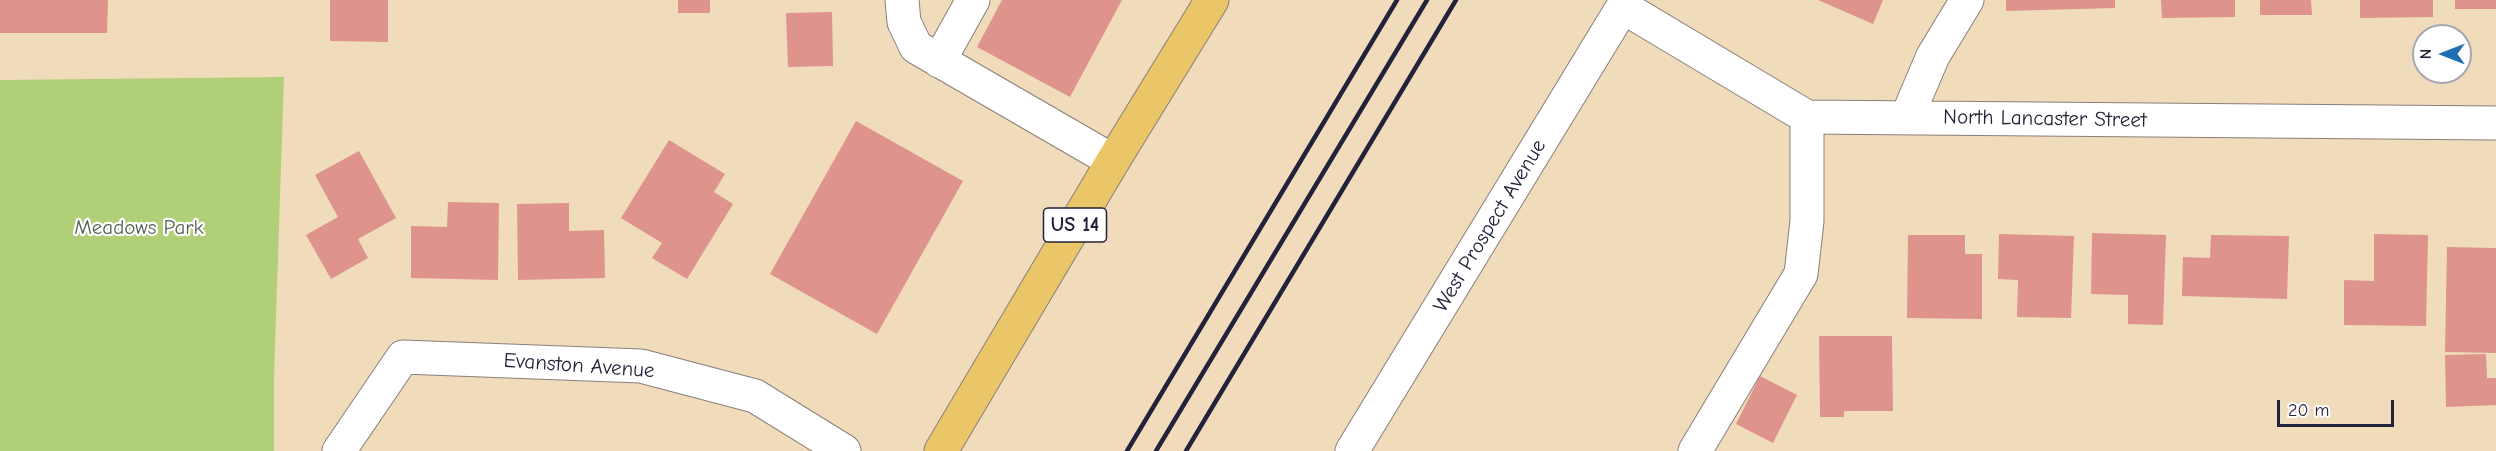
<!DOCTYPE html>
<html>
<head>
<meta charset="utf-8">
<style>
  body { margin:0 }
  #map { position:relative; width:2496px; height:451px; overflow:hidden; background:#f0dcbb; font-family:"Comic Neue",sans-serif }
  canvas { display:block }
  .north { position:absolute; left:2412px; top:24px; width:60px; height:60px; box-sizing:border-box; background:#fff; border:2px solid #a7a7b1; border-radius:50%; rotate:270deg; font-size:16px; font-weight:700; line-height:24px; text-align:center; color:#22223b }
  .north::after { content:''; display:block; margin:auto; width:21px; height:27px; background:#1f6fb2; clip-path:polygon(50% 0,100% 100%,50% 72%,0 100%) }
  .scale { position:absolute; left:2277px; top:400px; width:117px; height:27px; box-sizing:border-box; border:3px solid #22223b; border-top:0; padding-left:8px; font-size:18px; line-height:21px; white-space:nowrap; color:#22223b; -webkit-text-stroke:4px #fff; paint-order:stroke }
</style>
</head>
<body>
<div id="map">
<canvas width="2496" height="451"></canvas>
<div class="north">N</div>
<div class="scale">20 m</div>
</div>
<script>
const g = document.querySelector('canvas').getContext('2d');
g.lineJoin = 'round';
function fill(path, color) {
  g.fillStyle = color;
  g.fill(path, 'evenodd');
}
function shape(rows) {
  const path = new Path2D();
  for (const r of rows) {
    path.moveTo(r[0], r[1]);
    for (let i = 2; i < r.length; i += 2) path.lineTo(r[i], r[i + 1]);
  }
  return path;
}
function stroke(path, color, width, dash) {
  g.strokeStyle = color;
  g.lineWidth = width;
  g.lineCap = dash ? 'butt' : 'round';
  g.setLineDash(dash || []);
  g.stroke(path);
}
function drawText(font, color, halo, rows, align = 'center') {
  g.font = font + ' "Comic Neue",sans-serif';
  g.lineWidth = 4.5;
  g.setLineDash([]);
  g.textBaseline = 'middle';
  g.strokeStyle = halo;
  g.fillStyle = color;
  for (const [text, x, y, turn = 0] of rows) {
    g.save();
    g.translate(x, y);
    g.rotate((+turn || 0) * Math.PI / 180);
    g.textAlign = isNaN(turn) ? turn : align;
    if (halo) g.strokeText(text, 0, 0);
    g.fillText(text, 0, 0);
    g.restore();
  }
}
fill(shape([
  [284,77,274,377,274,451,0,451,0,80]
]), '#b0cf76');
fill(shape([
  [0,0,108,0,107,33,0,33],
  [330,0,388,0,388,42,330,41],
  [678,0,710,0,710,13,678,13],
  [1002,0,1122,0,1070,97,977,47],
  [1818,0,1883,0,1873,24],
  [2006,0,2115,0,2115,8,2006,11],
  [2161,0,2235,0,2235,17,2162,18],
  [2260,0,2311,0,2312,15,2260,15],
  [2360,0,2433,0,2433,17,2360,18],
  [2455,0,2496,0,2496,9,2455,9],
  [832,12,833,66,788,67,786,13],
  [856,121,963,181,877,334,770,274],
  [669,140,725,174,714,192,733,204,687,279,652,258,662,243,621,218],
  [359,151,396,218,358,239,368,258,331,279,306,235,338,217,315,175],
  [448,202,499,203,498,280,411,278,411,226,447,227],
  [569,203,569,231,604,230,605,278,518,280,517,204],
  [2092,233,2166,235,2163,325,2128,324,2128,295,2091,294],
  [1999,234,2074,236,2071,318,2017,317,2018,280,1998,279],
  [2374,234,2428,235,2426,326,2344,325,2344,280,2374,281],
  [1908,235,1965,235,1965,254,1982,254,1982,319,1907,318],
  [2211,235,2289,236,2287,299,2182,296,2183,257,2210,258],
  [2447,247,2496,248,2496,353,2445,352],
  [1819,336,1892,336,1893,411,1844,411,1844,417,1820,417],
  [2486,354,2487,378,2496,378,2496,405,2446,407,2445,355],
  [1760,376,1797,395,1773,443,1736,424]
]), '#de938c');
const minor = shape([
  [902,0,904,22,916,47,1113,161],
  [1623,7,1807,117,2496,123],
  [939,61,973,0],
  [1907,117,1933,56,1967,0],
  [339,451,403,357,641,366,755,396,844,451],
  [1352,451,1627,0],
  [1695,451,1801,274,1807,221,1807,117]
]);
const major = shape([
  [941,451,1113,161,1212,0]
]);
stroke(minor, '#897f7b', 35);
stroke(major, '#897f7b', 35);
stroke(minor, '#fff', 33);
stroke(major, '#eac669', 33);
stroke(shape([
  [1127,451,1397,0],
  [1156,451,1427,0],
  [1186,451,1456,0]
]), '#22223b', 4.5);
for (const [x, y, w] of [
  [1075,225,63]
]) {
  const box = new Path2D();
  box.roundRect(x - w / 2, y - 17, w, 34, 4.5);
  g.fillStyle = '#fff';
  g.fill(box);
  stroke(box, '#22223b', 1.5);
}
drawText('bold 20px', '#22223b', null, [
  ["US 14",1075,225]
]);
drawText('21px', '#22223b', '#fff', [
  ["North Lancaster Street",2045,119,1],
  ["West Prospect Avenue",1490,226,-59],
  ["Evanston Avenue",579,366,4]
]);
drawText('21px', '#545f50', '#fff', [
  ["Meadows Park",139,228]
]);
</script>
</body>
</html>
